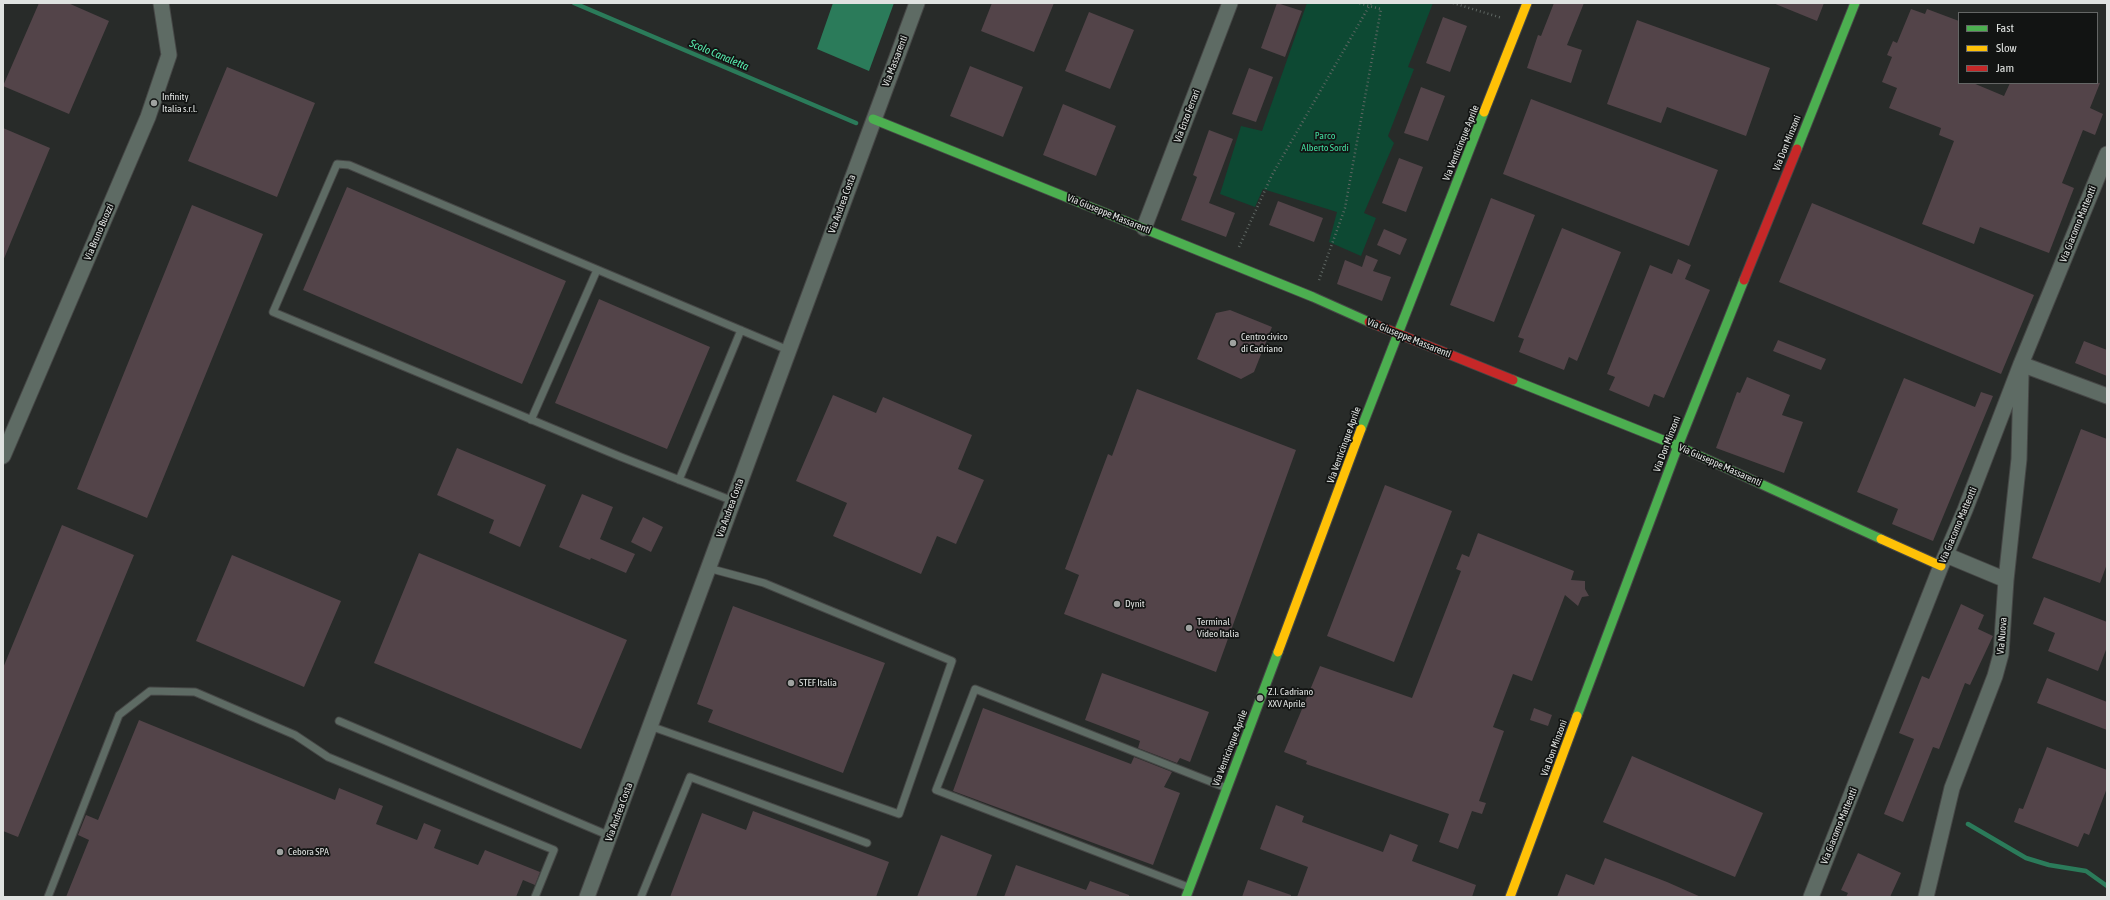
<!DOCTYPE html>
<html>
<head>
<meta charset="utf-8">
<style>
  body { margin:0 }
  #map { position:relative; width:2110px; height:900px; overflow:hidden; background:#282b29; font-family:"Asap Condensed",sans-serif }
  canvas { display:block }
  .frame { position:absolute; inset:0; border:4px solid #dfe2e0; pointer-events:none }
  .legend { position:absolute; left:1958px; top:12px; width:140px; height:72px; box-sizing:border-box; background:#121413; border:1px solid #646665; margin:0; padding:5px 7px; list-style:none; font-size:12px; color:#dfe2e0 }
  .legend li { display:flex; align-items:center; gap:8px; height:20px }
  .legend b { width:20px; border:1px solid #646665 }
</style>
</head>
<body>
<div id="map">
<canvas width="2110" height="900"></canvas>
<div class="frame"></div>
<ul class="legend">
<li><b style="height:5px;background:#4caf50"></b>Fast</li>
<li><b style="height:5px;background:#ffc107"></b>Slow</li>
<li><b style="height:5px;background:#c62828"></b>Jam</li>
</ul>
</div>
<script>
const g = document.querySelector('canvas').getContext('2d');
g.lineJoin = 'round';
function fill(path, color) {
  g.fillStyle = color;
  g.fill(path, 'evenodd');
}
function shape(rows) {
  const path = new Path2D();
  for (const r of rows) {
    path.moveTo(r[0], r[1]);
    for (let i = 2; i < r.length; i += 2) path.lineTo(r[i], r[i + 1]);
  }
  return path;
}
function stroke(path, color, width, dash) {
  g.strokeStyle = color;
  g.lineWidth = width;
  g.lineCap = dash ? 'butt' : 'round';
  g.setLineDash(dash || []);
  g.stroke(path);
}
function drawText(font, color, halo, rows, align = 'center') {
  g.font = font + ' "Asap Condensed",sans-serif';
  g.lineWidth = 3.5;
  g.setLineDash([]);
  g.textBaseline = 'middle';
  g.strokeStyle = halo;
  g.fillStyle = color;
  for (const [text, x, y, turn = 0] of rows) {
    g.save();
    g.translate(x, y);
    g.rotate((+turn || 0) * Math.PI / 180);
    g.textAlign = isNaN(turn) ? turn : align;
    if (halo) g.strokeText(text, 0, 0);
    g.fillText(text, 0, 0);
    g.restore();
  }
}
fill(shape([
  [1307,3,1433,3,1408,67,1414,69,1388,136,1394,143,1364,213,1376,218,1361,256,1329,242,1337,212,1263,189,1255,207,1220,194,1241,126,1262,131]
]), '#0d4933');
fill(shape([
  [833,3,894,3,869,71,817,49]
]), '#2b7b5a');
stroke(shape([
  [574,3,856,123],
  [1968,824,2026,858,2049,865,2086,871,2107,886]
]), '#2b7b5a', 4.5);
fill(shape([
  [39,3,68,3,109,21,69,114,3,86],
  [992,3,1054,3,1034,52,981,31],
  [1277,3,1302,11,1285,57,1261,48],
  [1554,3,1584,3,1567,45,1582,50,1571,83,1527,68,1538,35,1541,36],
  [1773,3,1824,3,1817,21],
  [1911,9,1925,14,1927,9,1959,21,1959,83,1973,83,2004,96,2010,83,2100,83,2090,108,2103,114,2095,135,2083,130,2062,183,2074,188,2049,253,1980,227,1974,244,1922,224,1954,141,1939,135,1941,128,1889,108,1897,88,1882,82,1892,57,1887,55,1893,41,1897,43],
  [1089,12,1134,30,1110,89,1065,71],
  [1443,17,1467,26,1450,72,1426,63],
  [1637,20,1770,68,1746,136,1667,107,1661,123,1607,104],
  [970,66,1023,87,1003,137,950,116],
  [227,67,315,103,277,197,188,161],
  [1249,68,1273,77,1256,122,1232,114],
  [1421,87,1445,96,1428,141,1404,133],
  [1531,99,1718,170,1689,246,1503,174],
  [1063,104,1116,126,1096,176,1043,155],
  [3,128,50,148,3,261],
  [1209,130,1233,139,1209,203,1235,213,1226,237,1181,220,1197,177,1193,175],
  [1399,158,1423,167,1406,212,1382,203],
  [347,187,566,281,522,384,303,290],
  [1491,198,1535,215,1494,322,1450,305],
  [1278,201,1323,218,1314,242,1269,225],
  [1812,203,2034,295,2001,374,1779,282],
  [192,205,263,234,147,518,77,489],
  [1562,228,1621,252,1577,361,1569,357,1564,370,1519,352,1524,339,1518,337],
  [1384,229,1407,239,1400,255,1377,245],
  [1366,255,1378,260,1373,271,1391,277,1382,301,1337,284,1345,260,1362,267],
  [1678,259,1691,265,1685,279,1710,290,1664,398,1654,394,1649,407,1609,390,1615,377,1607,374,1650,265,1672,274],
  [599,299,710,347,667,449,555,403],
  [1230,310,1272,327,1254,372,1241,379,1197,359,1216,313],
  [1778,340,1826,359,1821,370,1773,351],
  [2084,341,2107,350,2107,376,2075,363],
  [1747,377,1790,395,1782,415,1803,422,1784,473,1716,448,1737,392,1740,393],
  [1904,378,1975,407,1981,392,1993,396,1933,541,1892,524,1898,509,1857,492],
  [1137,389,1296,450,1216,672,1064,614,1079,575,1065,569,1108,454,1112,456],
  [833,395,876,413,883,397,972,435,958,469,984,480,956,544,937,536,921,574,833,536,847,503,796,481],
  [2081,429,2107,439,2107,564,2100,583,2032,558],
  [457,448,546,485,520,547,489,533,494,520,437,495],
  [1385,485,1452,511,1394,662,1327,636],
  [582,494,613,507,600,539,635,554,626,573,591,558,590,560,559,547],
  [643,517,663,527,651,552,631,542],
  [62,525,134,555,18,837,3,831,3,668],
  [1478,533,1574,571,1571,580,1585,581,1585,589,1589,596,1582,597,1578,606,1565,595,1532,681,1513,674,1493,727,1504,731,1479,801,1486,803,1482,814,1472,811,1458,849,1439,842,1449,814,1306,764,1307,761,1284,752,1320,666,1412,698,1461,571,1456,569,1462,554,1469,557],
  [419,553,627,640,581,749,374,663],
  [232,555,341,601,304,687,196,641],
  [2044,597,2107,622,2107,647,2098,671,2048,651,2055,633,2033,624],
  [1961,604,1984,615,1978,629,1993,636,1970,685,1965,683,1939,749,1933,747,1903,822,1884,814,1914,739,1899,733,1922,676,1929,679],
  [733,606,885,663,843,773,708,722,713,710,697,704],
  [1102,673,1209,712,1190,762,1180,758,1177,763,1138,748,1140,741,1085,720],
  [2047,678,2107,702,2107,730,2037,703],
  [983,708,1131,764,1134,757,1172,772,1164,787,1180,793,1153,865,953,791],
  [1534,708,1552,715,1548,726,1530,720],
  [139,720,335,800,339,788,383,806,376,824,417,840,424,823,441,830,434,848,478,865,485,850,540,872,535,885,523,880,516,897,66,897,89,840,78,835,86,815,98,820],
  [2047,747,2107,770,2107,788,2089,835,2084,833,2078,847,2014,822,2019,808,2023,809],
  [1632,756,1763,813,1735,877,1603,822],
  [1276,805,1304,816,1302,822,1383,852,1390,834,1418,845,1412,861,1476,885,1472,897,1297,897,1308,867,1260,849],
  [753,811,889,862,876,897,670,897,702,813,746,830],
  [941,835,992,855,976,897,917,897],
  [1858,853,1901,873,1890,897,1846,897,1848,893,1841,890],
  [1605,858,1667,882,1701,897,1557,897,1566,874,1594,885],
  [1016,865,1086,890,1090,881,1129,895,1129,897,1004,897],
  [1248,880,1291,895,1291,897,1242,897]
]), '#534449');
const lane = shape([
  [531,420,597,270],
  [679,480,741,330],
  [733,501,621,457,273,312,337,164,349,165,788,350],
  [339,721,610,836],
  [650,726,899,814,952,661,764,583,708,568],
  [1188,887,936,790,975,689,1224,787],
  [48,897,119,715,150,691,195,692,295,735,328,757,554,850,535,897],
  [641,897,690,777,867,843]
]);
const street = shape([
  [1144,228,1230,3],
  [2021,364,2107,396],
  [3,456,148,117,169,55,161,3],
  [1946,555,2006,580],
  [587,897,917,3],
  [1811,897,1941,566,1965,510,2021,364,2107,154],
  [1926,897,1952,788,1995,676,2001,654,2006,580,2019,459,2021,375]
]);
const fast = shape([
  [873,119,1313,297,1369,322],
  [1797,149,1855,3],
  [1513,380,1678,446,1881,539],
  [1361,429,1484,112],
  [1577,716,1678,446,1744,280],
  [1186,897,1278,652]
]);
const slow = shape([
  [1484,112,1527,3],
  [1881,539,1941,566],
  [1278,652,1361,429],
  [1510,897,1577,716]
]);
const jam = shape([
  [1744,280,1797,149],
  [1369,322,1513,380]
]);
stroke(lane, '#464746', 9);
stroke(street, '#464746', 17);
stroke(fast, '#464746', 11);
stroke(slow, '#464746', 11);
stroke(jam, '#464746', 11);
stroke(shape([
  [1453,3,1502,18],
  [1239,247,1272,175,1371,3],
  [1319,280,1345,208,1381,9,1358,3]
]), '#5f6763', 2.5, [1, 3]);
stroke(lane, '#5e6b64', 7);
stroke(street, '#5e6b64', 15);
stroke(fast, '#4caf50', 9);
stroke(slow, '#ffc107', 9);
stroke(jam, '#c62828', 9);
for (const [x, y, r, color] of [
  [154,103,4,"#9fa2a0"],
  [1233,343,4,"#9fa2a0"],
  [1117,604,4,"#9fa2a0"],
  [1189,628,4,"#9fa2a0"],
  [791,683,4,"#9fa2a0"],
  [1260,698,4,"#9fa2a0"],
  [280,852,4,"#9fa2a0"]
]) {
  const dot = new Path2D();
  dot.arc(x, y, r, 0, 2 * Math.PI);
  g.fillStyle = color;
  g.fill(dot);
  stroke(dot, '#121413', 1.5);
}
drawText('10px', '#dfe2e0', '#121413', [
  ["Via Massarenti",895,61,-69],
  ["Via Enzo Ferrari",1187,116,-69],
  ["Via Venticinque Aprile",1461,143,-68],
  ["Via Don Minzoni",1787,143,-68],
  ["Via Andrea Costa",842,204,-70],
  ["Via Giuseppe Massarenti",1109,214,22],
  ["Via Giacomo Matteotti",2078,224,-68],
  ["Via Bruno Buozzi",99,232,-67],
  ["Via Giuseppe Massarenti",1409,338,22],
  ["Via Don Minzoni",1667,444,-69],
  ["Via Venticinque Aprile",1344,445,-70],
  ["Via Giuseppe Massarenti",1720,465,24],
  ["Via Andrea Costa",730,508,-70],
  ["Via Giacomo Matteotti",1958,525,-67],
  ["Via Nuova",2002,636,-85],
  ["Via Venticinque Aprile",1230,748,-69],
  ["Via Don Minzoni",1554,748,-70],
  ["Via Andrea Costa",619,812,-70],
  ["Via Giacomo Matteotti",1839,826,-68]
]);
drawText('10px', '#dfe2e0', '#121413', [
  ["Infinity",162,97],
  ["Italia s.r.l.",162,109],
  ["Centro civico",1241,337],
  ["di Cadriano",1241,349],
  ["Dynit",1125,604],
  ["Terminal",1197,622],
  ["Video Italia",1197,634],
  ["STEF Italia",799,683],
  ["Z.I. Cadriano",1268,692],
  ["XXV Aprile",1268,704],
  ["Cebora SPA",288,852]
], 'left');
drawText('10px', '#42dda0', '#121413', [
  ["Parco",1325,136],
  ["Alberto Sordi",1325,148]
]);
drawText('italic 11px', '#59f0b1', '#121413', [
  ["Scolo Canaletta",719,55,23]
]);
</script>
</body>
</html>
